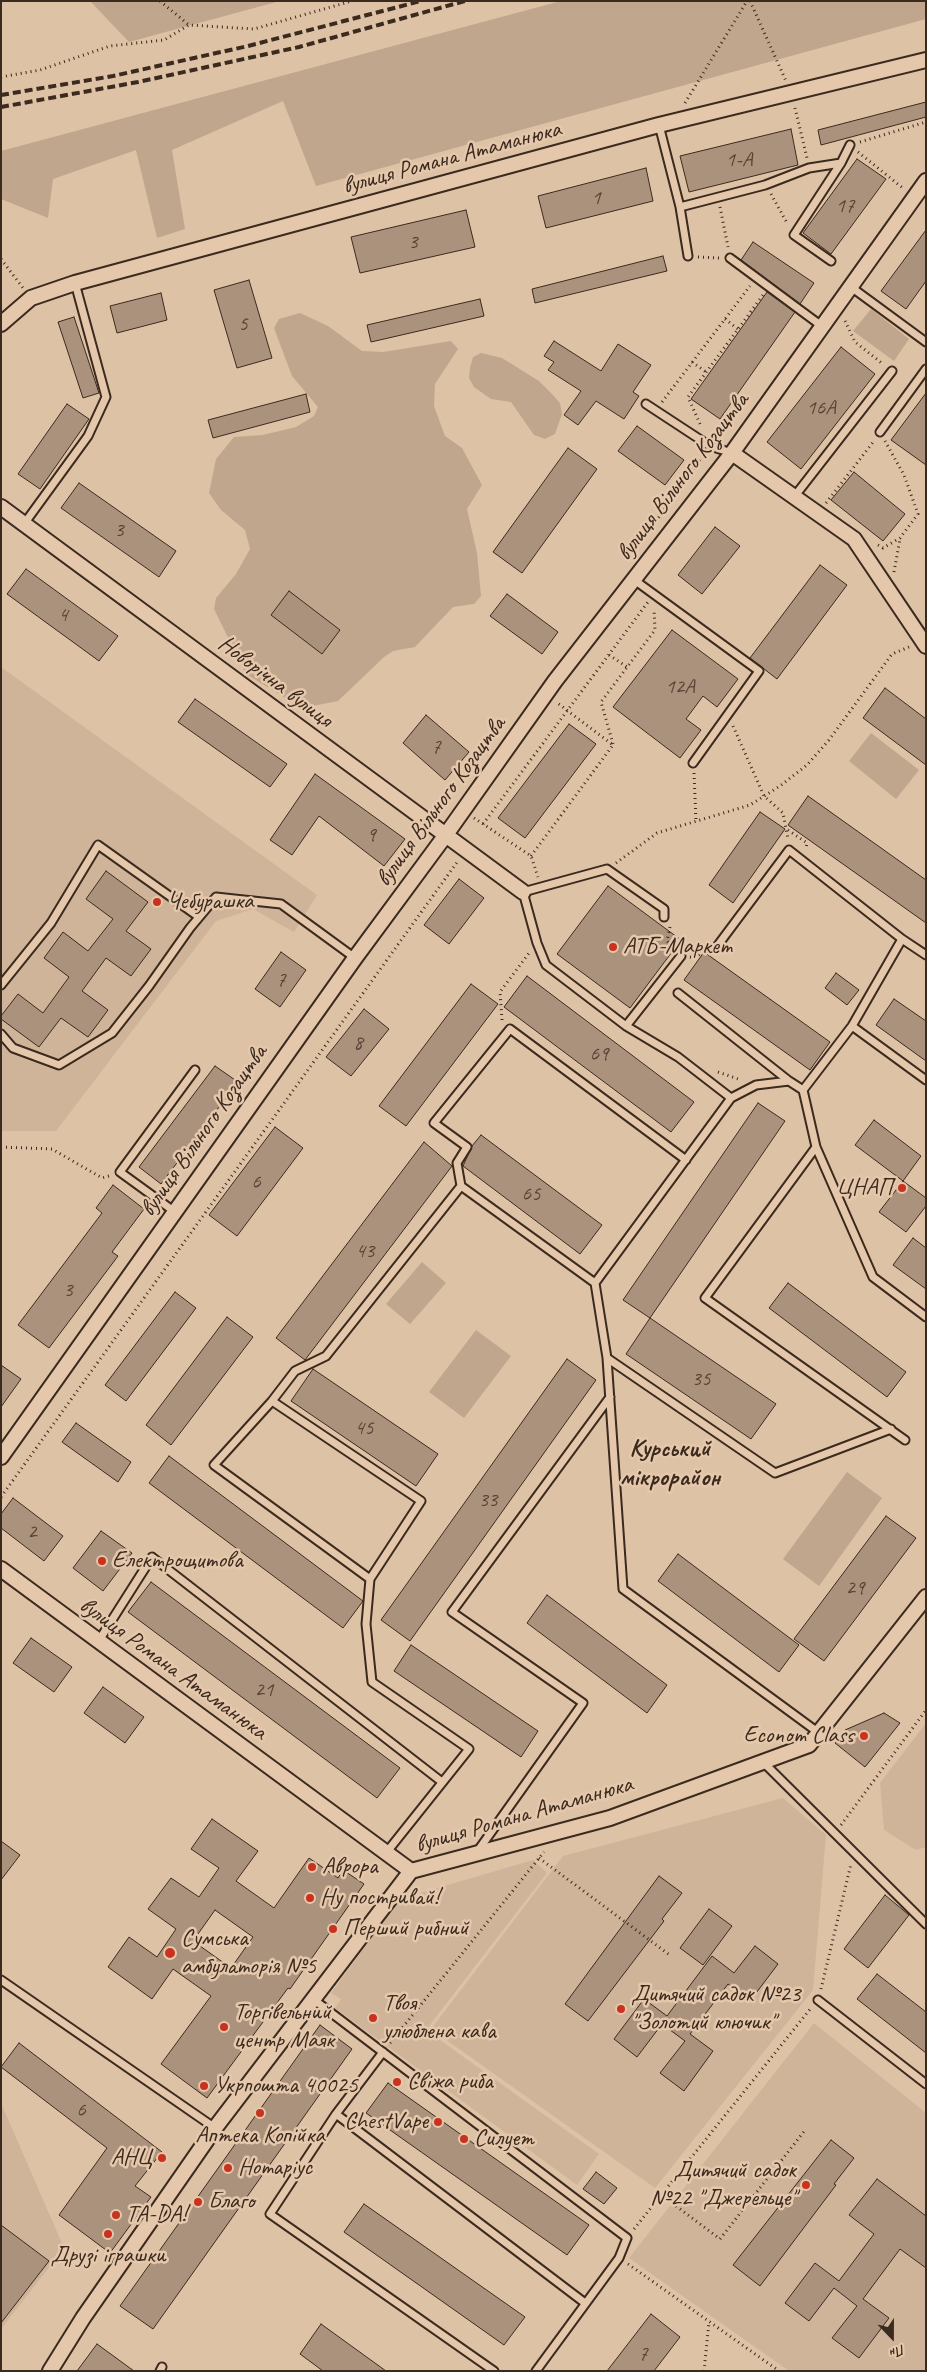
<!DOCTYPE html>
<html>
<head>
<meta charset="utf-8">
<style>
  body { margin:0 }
  #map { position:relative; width:927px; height:2372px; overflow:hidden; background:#dec2a6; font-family:Caveat,sans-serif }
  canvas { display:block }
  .frame { position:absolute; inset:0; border:2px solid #3b2a1e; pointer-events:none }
  .north { position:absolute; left:867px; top:2312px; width:50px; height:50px; -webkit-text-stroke:4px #e5c8ac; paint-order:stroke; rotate:158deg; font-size:14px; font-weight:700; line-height:20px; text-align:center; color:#3b2a1e }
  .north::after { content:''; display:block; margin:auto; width:18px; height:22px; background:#3b2a1e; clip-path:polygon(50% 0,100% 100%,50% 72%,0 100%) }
</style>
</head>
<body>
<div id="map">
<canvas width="927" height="2372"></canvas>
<div class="frame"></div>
<div class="north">Пн</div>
</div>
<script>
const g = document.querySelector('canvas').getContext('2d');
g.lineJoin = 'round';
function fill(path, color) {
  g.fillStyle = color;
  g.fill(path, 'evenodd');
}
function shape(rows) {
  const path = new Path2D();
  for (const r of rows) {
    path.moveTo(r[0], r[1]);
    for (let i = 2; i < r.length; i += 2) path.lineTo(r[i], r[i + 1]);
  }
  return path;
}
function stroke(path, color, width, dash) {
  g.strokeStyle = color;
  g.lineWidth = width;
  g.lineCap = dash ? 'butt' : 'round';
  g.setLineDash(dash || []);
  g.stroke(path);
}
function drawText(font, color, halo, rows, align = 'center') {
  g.font = font + ' Caveat,sans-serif';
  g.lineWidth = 5;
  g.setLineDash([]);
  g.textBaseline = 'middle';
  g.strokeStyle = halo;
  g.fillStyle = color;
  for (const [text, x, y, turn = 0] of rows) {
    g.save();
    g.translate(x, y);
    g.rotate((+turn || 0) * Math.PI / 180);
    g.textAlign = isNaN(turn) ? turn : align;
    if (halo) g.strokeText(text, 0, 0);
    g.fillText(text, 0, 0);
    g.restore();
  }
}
fill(shape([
  [1,667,317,895,294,932,253,909,216,921,56,1131,1,1131],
  [926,1723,926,1847,916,1850,884,1830,880,1783],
  [783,1798,826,1835,813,1990,655,2188,431,2029,563,1856],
  [533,1860,547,1873,426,2030,599,2154,577,2185,335,2008,341,1999,331,1993,400,1899],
  [814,2023,926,2113,926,2371,789,2371,629,2258],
  [1,2103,64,2248,1,2329]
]), '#cfb49a');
fill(shape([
  [90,1,280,1,129,42],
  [561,1,926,1,926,19,316,186,283,101,172,150,185,229,157,238,136,150,53,179,48,218,1,199,1,151],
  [871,309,909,339,894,361,853,331],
  [300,313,328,326,362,351,383,352,451,341,458,349,435,384,434,406,445,436,462,448,482,485,467,509,477,553,481,596,474,604,453,607,415,647,393,651,384,657,338,701,302,708,246,674,214,609,216,598,236,574,250,549,245,530,221,510,209,493,216,459,234,437,263,435,296,427,314,416,318,407,292,376,274,328,279,319],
  [481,353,502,358,539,381,553,395,560,403,562,414,555,434,545,439,534,435,511,402,491,399,474,387,469,378,470,368,473,357],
  [871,733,919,770,896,799,849,761],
  [422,1262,446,1283,410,1324,386,1304],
  [476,1330,511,1356,464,1418,429,1392],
  [847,1472,882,1498,819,1586,783,1559]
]), '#c0a68d');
const building = shape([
  [926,102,926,117,821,145,818,130,926,102],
  [791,129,798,165,689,192,680,156,791,129],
  [857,159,886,179,831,254,803,233,857,159],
  [646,168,653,201,546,228,538,196,646,168],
  [466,210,475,247,360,273,351,237,466,210],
  [926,230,926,281,906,309,881,291,926,230],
  [753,242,814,283,800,304,741,260,753,242],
  [663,256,667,271,535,303,532,289,663,256],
  [249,280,272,358,237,368,214,290,249,280],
  [767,292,795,312,720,419,691,399,767,292],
  [161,293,167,320,117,333,110,306,161,293],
  [480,299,484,316,371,342,367,325,480,299],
  [74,317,99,393,83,398,58,322,74,317],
  [554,341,601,371,618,344,651,365,633,392,639,396,624,419,596,401,578,425,564,415,581,391,548,370,554,362,544,356,554,341],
  [841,347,875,374,801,469,767,442,841,347],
  [926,393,926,465,891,440,926,393],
  [306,394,310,412,213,438,208,420,306,394],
  [67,404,89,419,40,489,18,474,67,404],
  [637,426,684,460,665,485,618,451,637,426],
  [568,448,597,469,522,573,493,552,568,448],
  [854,472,905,514,883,541,831,500,854,472],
  [79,483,176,551,159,577,61,508,79,483],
  [715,527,740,546,702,594,678,575,715,527],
  [820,565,847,585,777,679,750,658,820,565],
  [26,569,118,636,99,661,7,594,26,569],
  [289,591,340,630,322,654,271,615,289,591],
  [507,594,558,632,542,654,490,616,507,594],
  [672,630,738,679,717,707,703,696,686,719,701,730,680,758,613,707,672,630],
  [885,688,926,719,926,765,863,718,885,688],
  [195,699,287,764,270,787,178,722,195,699],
  [426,715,469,752,445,780,403,743,426,715],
  [569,724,596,744,525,838,498,818,569,724],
  [315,774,405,839,384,866,319,816,292,855,270,840,315,774],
  [808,796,926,880,926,923,788,825,808,796],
  [760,812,785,829,733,903,709,885,760,812],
  [106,871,148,902,126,931,151,949,131,976,106,958,82,991,108,1010,88,1037,61,1018,39,1047,1,1019,1,1016,18,994,43,1013,69,977,44,958,63,932,88,951,113,919,86,899,106,871],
  [459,879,484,898,449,944,424,925,459,879],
  [608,886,681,940,630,1008,557,954,608,886],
  [281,952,306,970,280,1007,255,989,281,952],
  [704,952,830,1042,810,1070,684,980,704,952],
  [836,973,859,990,847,1005,825,988,836,973],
  [527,976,694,1102,671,1132,504,1007,527,976],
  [471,984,498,1004,406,1126,379,1106,471,984],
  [894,999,926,1021,926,1061,876,1025,894,999],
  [364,1009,389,1029,351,1076,326,1057,364,1009],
  [215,1066,238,1082,161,1184,139,1167,215,1066],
  [758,1103,785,1121,650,1318,623,1300,758,1103],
  [874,1120,921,1156,903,1181,855,1145,874,1120],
  [275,1127,303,1148,237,1236,209,1215,275,1127],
  [481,1135,602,1225,580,1254,463,1166,472,1146,481,1135],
  [424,1142,452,1166,305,1360,276,1338,424,1142],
  [903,1181,926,1198,926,1206,906,1232,879,1212,903,1181],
  [113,1185,144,1209,112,1252,118,1256,49,1348,18,1325,102,1213,96,1208,113,1185],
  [913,1238,926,1248,926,1289,893,1265,913,1238],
  [788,1283,906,1372,887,1397,769,1308,788,1283],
  [175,1292,196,1308,126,1401,105,1385,175,1292],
  [227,1317,253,1337,171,1445,146,1425,227,1317],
  [650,1318,776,1404,751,1439,626,1354,650,1318],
  [567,1359,596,1380,410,1641,381,1620,567,1359],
  [1,1365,21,1379,1,1407,1,1365],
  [313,1369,438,1454,416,1486,291,1401,313,1369],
  [76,1423,131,1462,118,1482,62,1442,76,1423],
  [169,1456,363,1601,343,1628,149,1483,169,1456],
  [13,1498,63,1536,44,1561,1,1528,1,1514,13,1498],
  [886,1516,916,1538,824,1661,794,1639,886,1516],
  [101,1531,132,1553,103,1591,73,1568,101,1531],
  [678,1554,799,1645,779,1672,658,1581,678,1554],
  [151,1582,400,1768,377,1798,128,1612,151,1582],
  [547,1595,667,1685,647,1713,527,1623,547,1595],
  [31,1638,72,1667,54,1692,13,1663,31,1638],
  [411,1645,538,1731,521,1757,394,1671,411,1645],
  [103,1687,144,1717,125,1743,84,1713,103,1687],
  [884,1713,900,1723,865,1767,835,1743,845,1730,884,1713],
  [212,1819,258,1851,236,1881,274,1908,309,1858,338,1878,343,1870,364,1884,290,1989,288,1988,207,2098,161,2064,211,1996,173,1969,152,1999,108,1967,129,1937,157,1957,176,1929,148,1909,171,1878,199,1897,219,1868,191,1849,212,1819],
  [215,1910,253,1937,231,1968,193,1941,215,1910],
  [1,1841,20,1855,1,1880,1,1841],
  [659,1876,682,1893,662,1919,664,1921,588,2021,565,2004,659,1876],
  [885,1895,909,1915,868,1968,844,1949,885,1895],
  [709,1909,732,1926,703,1965,680,1948,709,1909],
  [755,1946,778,1964,750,2001,728,1984,690,2034,713,2051,684,2091,660,2073,685,2041,662,2024,637,2057,614,2039,644,1999,667,2016,712,1956,734,1973,755,1946],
  [877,1974,926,2012,926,2053,857,1999,877,1974],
  [320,2025,352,2049,153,2329,120,2306,320,2025],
  [19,2043,162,2152,135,2186,151,2197,110,2253,59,2215,107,2148,1,2067,19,2043],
  [388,2083,589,2225,567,2255,366,2113,388,2083],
  [831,2140,854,2158,834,2184,836,2185,760,2286,733,2265,831,2140],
  [596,2172,617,2188,604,2204,583,2189,596,2172],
  [877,2179,926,2216,926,2268,900,2249,863,2299,889,2318,859,2358,832,2338,857,2306,834,2288,809,2321,785,2303,815,2263,839,2281,874,2234,849,2215,877,2179],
  [364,2204,525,2317,504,2345,344,2232,364,2204],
  [1,2225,49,2261,1,2323,1,2225],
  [651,2314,680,2337,654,2371,607,2371,651,2314],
  [321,2324,386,2371,323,2371,300,2354,321,2324],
  [97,2344,134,2371,77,2371,97,2344]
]);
fill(building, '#ab927d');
stroke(building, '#3b2a1e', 1);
const service = shape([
  [659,125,680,207,765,185,809,168,841,163],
  [680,207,688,256],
  [730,258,823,327],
  [831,261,794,235,841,163,850,145],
  [851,287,926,342],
  [646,404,710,446,732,453],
  [880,432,926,369],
  [794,497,892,371],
  [24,524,88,436,106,397,75,283],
  [633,579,759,671,693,763],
  [664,917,664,909,607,869,523,892,537,943,546,965,626,1026,678,1057,731,1098,756,1085,789,1081,803,1090,816,1147,873,1277,926,1317],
  [718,945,789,850,902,939],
  [1,985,51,923,98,845,199,917],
  [678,993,789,1081],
  [626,1026,681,956],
  [852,1026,926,1080],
  [1,1034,13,1048,59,1065,112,1033,149,986,190,928,216,897,281,904,355,958],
  [803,1090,852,1026,902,939,926,955],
  [731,1098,595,1283,607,1358,775,1473,891,1429],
  [816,1147,705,1298,905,1440],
  [175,1212,120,1172,195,1070],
  [595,1283,461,1186,457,1163,467,1147,434,1123,510,1029,686,1160],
  [607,1358,623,1589,819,1733],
  [272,1401,214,1465,370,1579],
  [98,1642,152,1557,442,1782],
  [763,1762,926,1924],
  [477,1852,583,1703,452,1612,610,1397],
  [386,1853,469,1749,372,1682,366,1624,370,1579,421,1501,272,1401,295,1371,326,1356,461,1186],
  [1,1980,215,2128],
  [313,1999,627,2238,619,2258,536,2371],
  [818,2000,926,2084],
  [383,2052,336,2114,585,2303],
  [336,2114,270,2214,494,2371],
  [160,2371,162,2367]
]);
const minor = shape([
  [1,324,31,298,75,283,659,125,926,60],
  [732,453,854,539,926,646],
  [1,507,523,892],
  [1,1457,355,958,445,836,555,681,732,453,926,181],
  [1,1569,411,1871,610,1818,809,1745,926,1597],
  [50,2371,83,2318,215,2128,411,1871]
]);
stroke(service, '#3b2a1e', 11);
stroke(minor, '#3b2a1e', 18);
stroke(shape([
  [160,1,189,25],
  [750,1,786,81],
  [1,77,40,70,110,46,164,40,189,25,254,29,352,1],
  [685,103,747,1],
  [795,108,807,158],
  [860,142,926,122],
  [858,152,904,189],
  [771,194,787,223],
  [720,207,728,247],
  [698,257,719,258],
  [1,259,23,288],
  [725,319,738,329],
  [845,321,855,342,883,364],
  [692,362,706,372],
  [662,402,750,286],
  [700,424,688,397,763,295],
  [826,503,874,441],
  [647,534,704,454],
  [878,545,883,548,900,538,918,514,904,475,885,441],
  [894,572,900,539],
  [609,655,627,667],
  [733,726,764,796,783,813,788,839],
  [613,744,601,702,655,630,654,609],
  [694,773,696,821],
  [474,818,531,856,538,877],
  [483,824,648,602],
  [788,830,807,843,806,848],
  [531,856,613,745,556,702],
  [616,863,657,833,750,805,780,786,807,765,829,740,892,654,909,647],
  [670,927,667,941,673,948],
  [690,957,696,958,707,946],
  [502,1020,500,992,529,953],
  [718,1072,741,1080],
  [1,1147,52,1149,102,1178,109,1176],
  [1,1497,458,861],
  [841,1825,926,1710],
  [539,1858,671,1956],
  [821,1989,851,1864],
  [390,2043,544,1852],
  [660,2194,720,2239,806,2129],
  [634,2229,811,2008],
  [628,2264,779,2371],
  [704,2371,709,2322]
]), '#3b2a1e', 3, [1, 4]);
stroke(service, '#e5c8ac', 7);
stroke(minor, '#e5c8ac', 14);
stroke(shape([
  [1,95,113,76,248,46,421,1],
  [1,107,138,82,299,47,465,1]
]), '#3b2a1e', 4, [8, 4]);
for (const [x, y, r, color] of [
  [157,902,5,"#c8321e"],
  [613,947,5,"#c8321e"],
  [902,1188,5,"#c8321e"],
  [102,1561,5,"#c8321e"],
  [864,1736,5,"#c8321e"],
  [312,1867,5,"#c8321e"],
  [310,1898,5,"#c8321e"],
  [333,1929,5,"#c8321e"],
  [170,1953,6,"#c8321e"],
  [621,2009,5,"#c8321e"],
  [373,2018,5,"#c8321e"],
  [224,2027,5,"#c8321e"],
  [397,2082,5,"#c8321e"],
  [204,2086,5,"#c8321e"],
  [260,2113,5,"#c8321e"],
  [438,2122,5,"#c8321e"],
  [464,2139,5,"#c8321e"],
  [162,2158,5,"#c8321e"],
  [228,2168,5,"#c8321e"],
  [806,2185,5,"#c8321e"],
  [198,2202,5,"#c8321e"],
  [116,2215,5,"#c8321e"],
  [108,2234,5,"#c8321e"]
]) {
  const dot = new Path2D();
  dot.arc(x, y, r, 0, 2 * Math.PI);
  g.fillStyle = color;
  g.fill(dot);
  stroke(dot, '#e5c8ac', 2);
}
drawText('21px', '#574436', null, [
  ["1-А",739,160],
  ["1",596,198],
  ["17",845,206],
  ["3",413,242],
  ["5",243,324],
  ["16А",821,408],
  ["3",119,530],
  ["4",63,615],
  ["12А",680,687],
  ["7",436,747],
  ["9",371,835],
  ["7",281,980],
  ["8",358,1043],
  ["69",599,1054],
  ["6",256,1182],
  ["65",531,1194],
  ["43",365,1251],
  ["3",68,1290],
  ["35",701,1379],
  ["45",364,1428],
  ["33",488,1500],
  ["2",32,1532],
  ["29",855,1588],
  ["21",264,1690],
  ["6",81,2110],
  ["7",643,2354]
]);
drawText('24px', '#3b2a1e', '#e5c8ac', [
  ["вулиця Романа Атаманюка",452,158,-15],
  ["вулиця Вільного Козацтва",683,477,-53],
  ["Новорічна вулиця",275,682,37],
  ["вулиця Вільного Козацтва",441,802,-54],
  ["вулиця Вільного Козацтва",204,1131,-55],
  ["вулиця Романа Атаманюка",173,1669,36],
  ["вулиця Романа Атаманюка",524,1815,-16]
]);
drawText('24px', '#3b2a1e', '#e5c8ac', [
  ["Чебурашка",167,902],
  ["АТБ-Маркет",623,947],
  ["ЦНАП",892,1188,"right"],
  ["Електрощитова",112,1561],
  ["Econom Class",854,1736,"right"],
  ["Аврора",322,1867],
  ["Ну постривай!",320,1898],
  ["Перший рибний",343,1929],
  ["Сумська",181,1939],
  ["амбулаторія №5",181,1967],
  ["Дитячий садок №23",631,1995],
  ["\"Золотий ключик\"",631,2023],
  ["Твоя",383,2004],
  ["улюблена кава",383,2032],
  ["Торгівельний",234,2013],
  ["центр Маяк",234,2041],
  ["Свіжа риба",407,2082],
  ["Укрпошта 40025",214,2086],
  ["ChestVape",428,2122,"right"],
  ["Аптека Копійка",260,2136,"center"],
  ["Силует",474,2139],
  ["АНЦ",152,2158,"right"],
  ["Нотаріус",238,2168],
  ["Дитячий садок",796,2171,"right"],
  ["№22 \"Джерельце\"",796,2199,"right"],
  ["Благо",208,2202],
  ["TA-DA!",126,2215],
  ["Друзі іграшки",108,2256,"center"]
], 'left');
drawText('bold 25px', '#3b2a1e', '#e5c8ac', [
  ["Курський",670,1449],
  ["мікрорайон",670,1478]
]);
</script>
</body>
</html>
